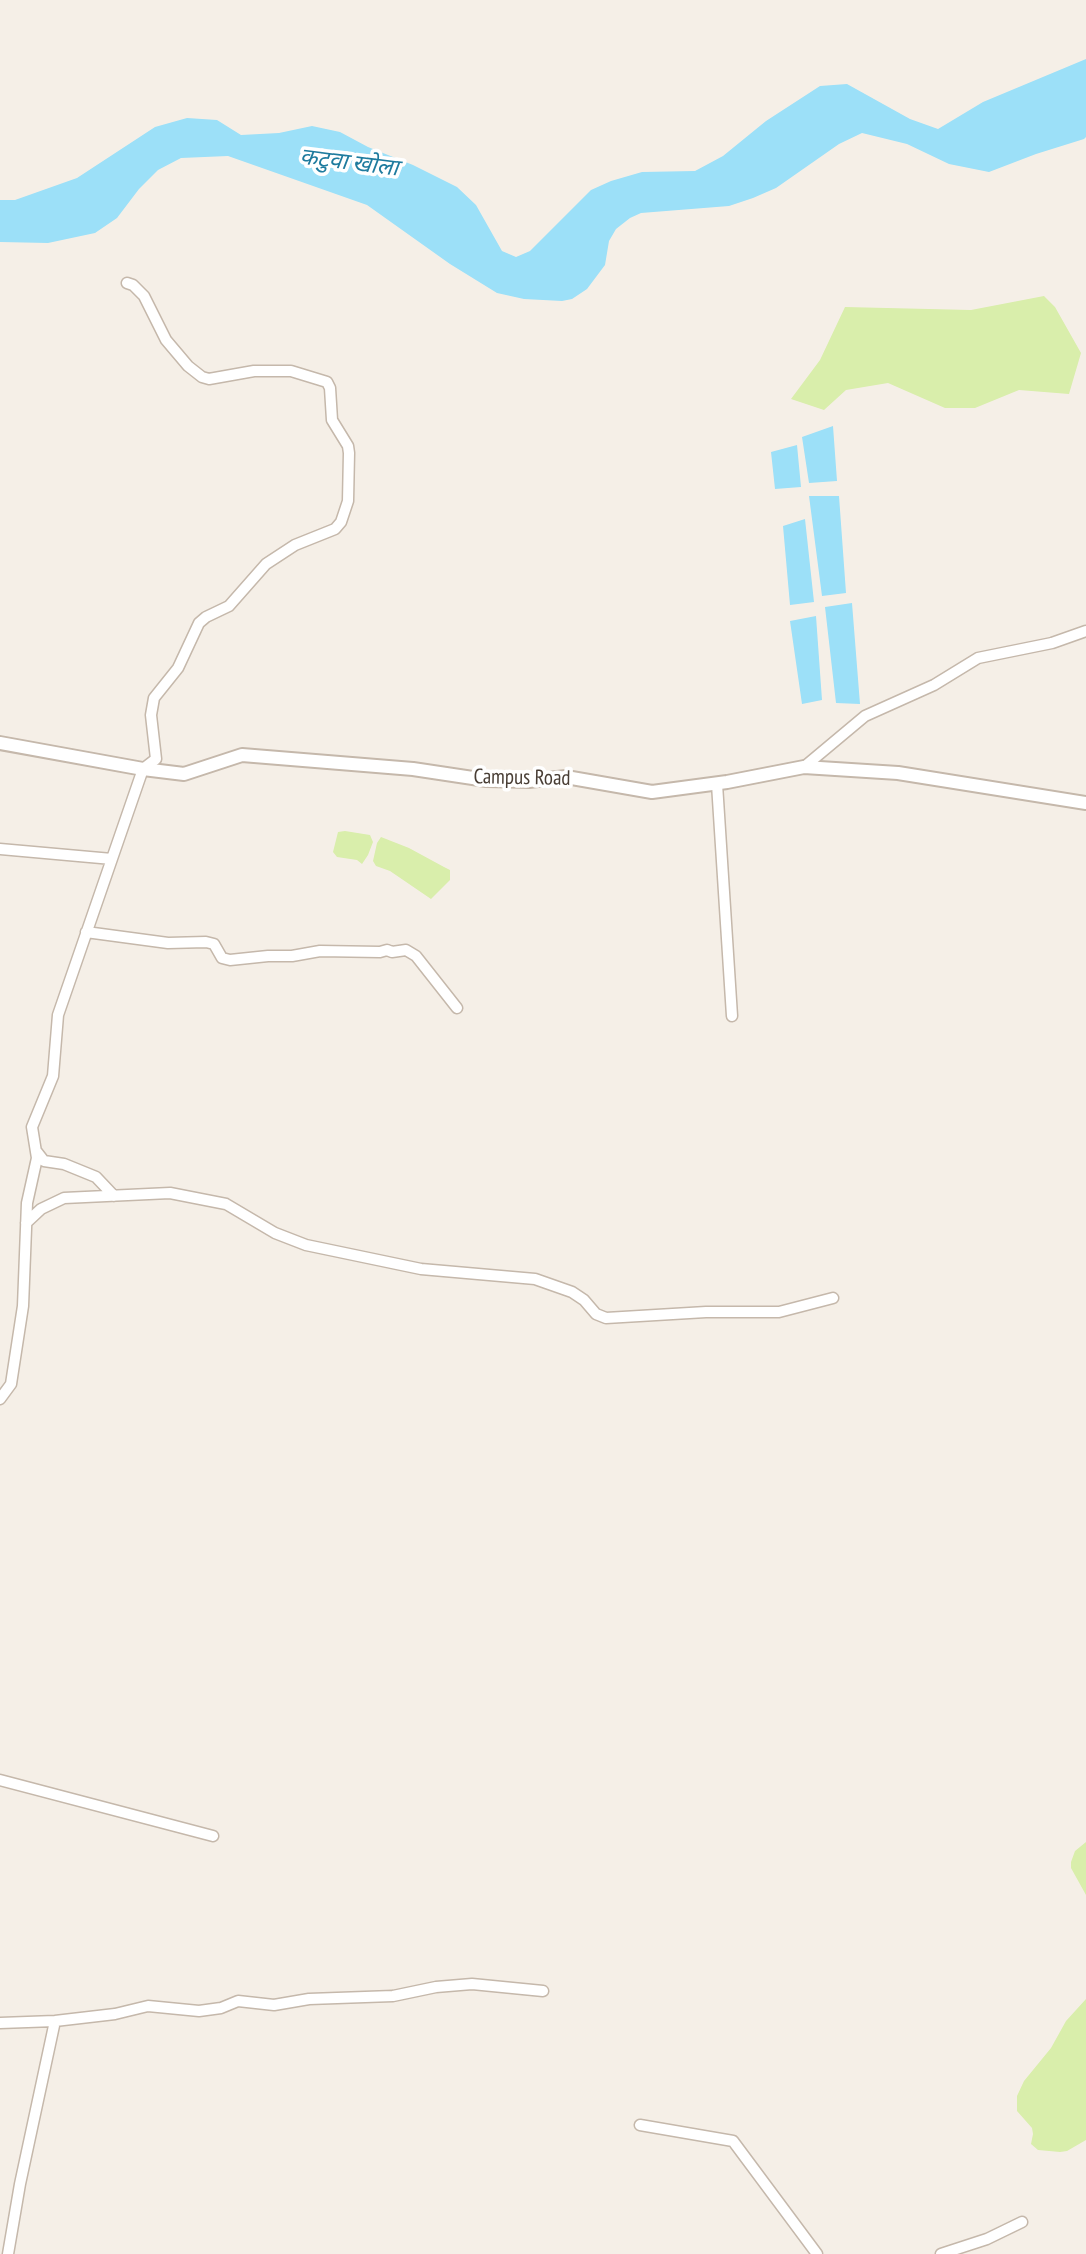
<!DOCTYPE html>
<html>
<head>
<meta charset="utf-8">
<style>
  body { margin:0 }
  canvas { display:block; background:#f5efe7 }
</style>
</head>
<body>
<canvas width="1086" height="2254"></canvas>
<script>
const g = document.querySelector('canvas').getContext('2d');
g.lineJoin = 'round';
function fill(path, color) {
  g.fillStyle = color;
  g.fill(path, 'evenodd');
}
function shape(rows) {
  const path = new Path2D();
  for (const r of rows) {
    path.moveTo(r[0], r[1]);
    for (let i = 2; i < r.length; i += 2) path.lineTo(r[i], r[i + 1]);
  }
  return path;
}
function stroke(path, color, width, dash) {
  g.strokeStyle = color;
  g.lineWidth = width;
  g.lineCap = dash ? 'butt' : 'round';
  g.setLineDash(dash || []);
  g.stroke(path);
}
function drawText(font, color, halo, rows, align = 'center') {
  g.font = font + ' "PT Sans Narrow","Noto Sans Devanagari",sans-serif';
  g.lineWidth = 7;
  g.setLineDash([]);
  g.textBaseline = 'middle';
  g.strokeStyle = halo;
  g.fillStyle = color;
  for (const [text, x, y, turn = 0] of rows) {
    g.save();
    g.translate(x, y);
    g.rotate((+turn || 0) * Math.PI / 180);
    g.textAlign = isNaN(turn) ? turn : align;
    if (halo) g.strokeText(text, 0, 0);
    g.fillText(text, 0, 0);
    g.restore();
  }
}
fill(shape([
  [1044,296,1055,307,1081,353,1069,394,1019,390,975,408,945,408,888,383,846,390,824,410,791,399,820,360,845,307,971,310],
  [345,831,370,835,373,842,368,855,362,864,357,860,337,857,333,852,338,832],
  [381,837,409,848,444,867,450,870,450,880,431,899,390,871,376,866,373,861,377,843],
  [1086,1842,1086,1895,1071,1868,1071,1862,1075,1851],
  [1086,1999,1086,2140,1067,2151,1060,2152,1038,2150,1031,2144,1033,2134,1032,2128,1017,2111,1017,2096,1024,2081,1051,2048,1066,2021]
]), '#d9eeab');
fill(shape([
  [1086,59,1086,137,1084,139,1036,154,989,172,949,164,907,144,862,133,839,144,776,188,753,198,729,206,641,213,630,218,616,229,609,241,605,265,587,289,572,299,562,301,524,299,497,293,450,264,367,205,228,156,181,158,158,170,139,189,117,218,95,233,48,243,0,242,0,200,15,200,77,178,155,127,187,118,217,120,241,135,279,133,312,126,340,132,368,147,413,165,457,187,476,205,502,251,516,257,530,251,591,190,611,181,642,172,695,171,723,156,766,121,820,86,847,84,910,119,938,129,983,102],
  [833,426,837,481,809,483,802,437],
  [797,445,801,487,775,489,771,452],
  [809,496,839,496,846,593,822,596],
  [805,519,814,602,790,605,783,526],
  [852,603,860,704,836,703,825,607],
  [816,616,822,700,802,704,790,621]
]), '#9ce0f8');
const minor = shape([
  [804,767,865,716,934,685,978,658,1052,643,1086,631],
  [717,784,732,1016],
  [0,849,112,859],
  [86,932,168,943,206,942,214,944,222,958,230,960,268,956,292,956,320,951,380,952,387,950,392,952,406,950,416,956,457,1008],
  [37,1152,44,1161,64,1164,96,1177,114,1196],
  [26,1223,41,1209,64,1198,170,1193,226,1204,275,1233,306,1245,421,1269,535,1279,572,1292,584,1300,596,1314,606,1318,706,1312,779,1312,833,1298],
  [0,1399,11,1384,23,1306,27,1203,37,1158,32,1127,53,1076,58,1015,143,769,156,759,151,715,154,698,178,668,199,623,206,617,229,606,266,564,295,545,335,529,341,522,348,501,349,453,348,446,332,420,330,388,327,382,291,371,254,371,209,379,202,377,188,366,166,340,144,296,133,285,127,283],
  [0,1780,213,1836],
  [0,2023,55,2021,115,2014,148,2006,199,2011,221,2008,238,2001,274,2005,309,1999,393,1996,436,1987,472,1984,543,1991],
  [640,2125,733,2141,817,2254],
  [8,2254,20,2184,55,2021],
  [941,2254,987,2239,1022,2222]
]);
const tertiary = shape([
  [0,743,143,769,184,774,242,755,413,769,486,780,529,781,566,777,652,792,727,782,804,767,898,773,1086,803]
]);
stroke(minor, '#c5b8ab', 13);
stroke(tertiary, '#c5b8ab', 16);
stroke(minor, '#fff', 10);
stroke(tertiary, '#fff', 12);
drawText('21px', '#493e35', '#fff', [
  ["Campus Road",522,778,1]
]);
drawText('italic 23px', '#1e7b9e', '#fff', [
  ["कटुवा खोला",349,163,7]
]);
</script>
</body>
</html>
